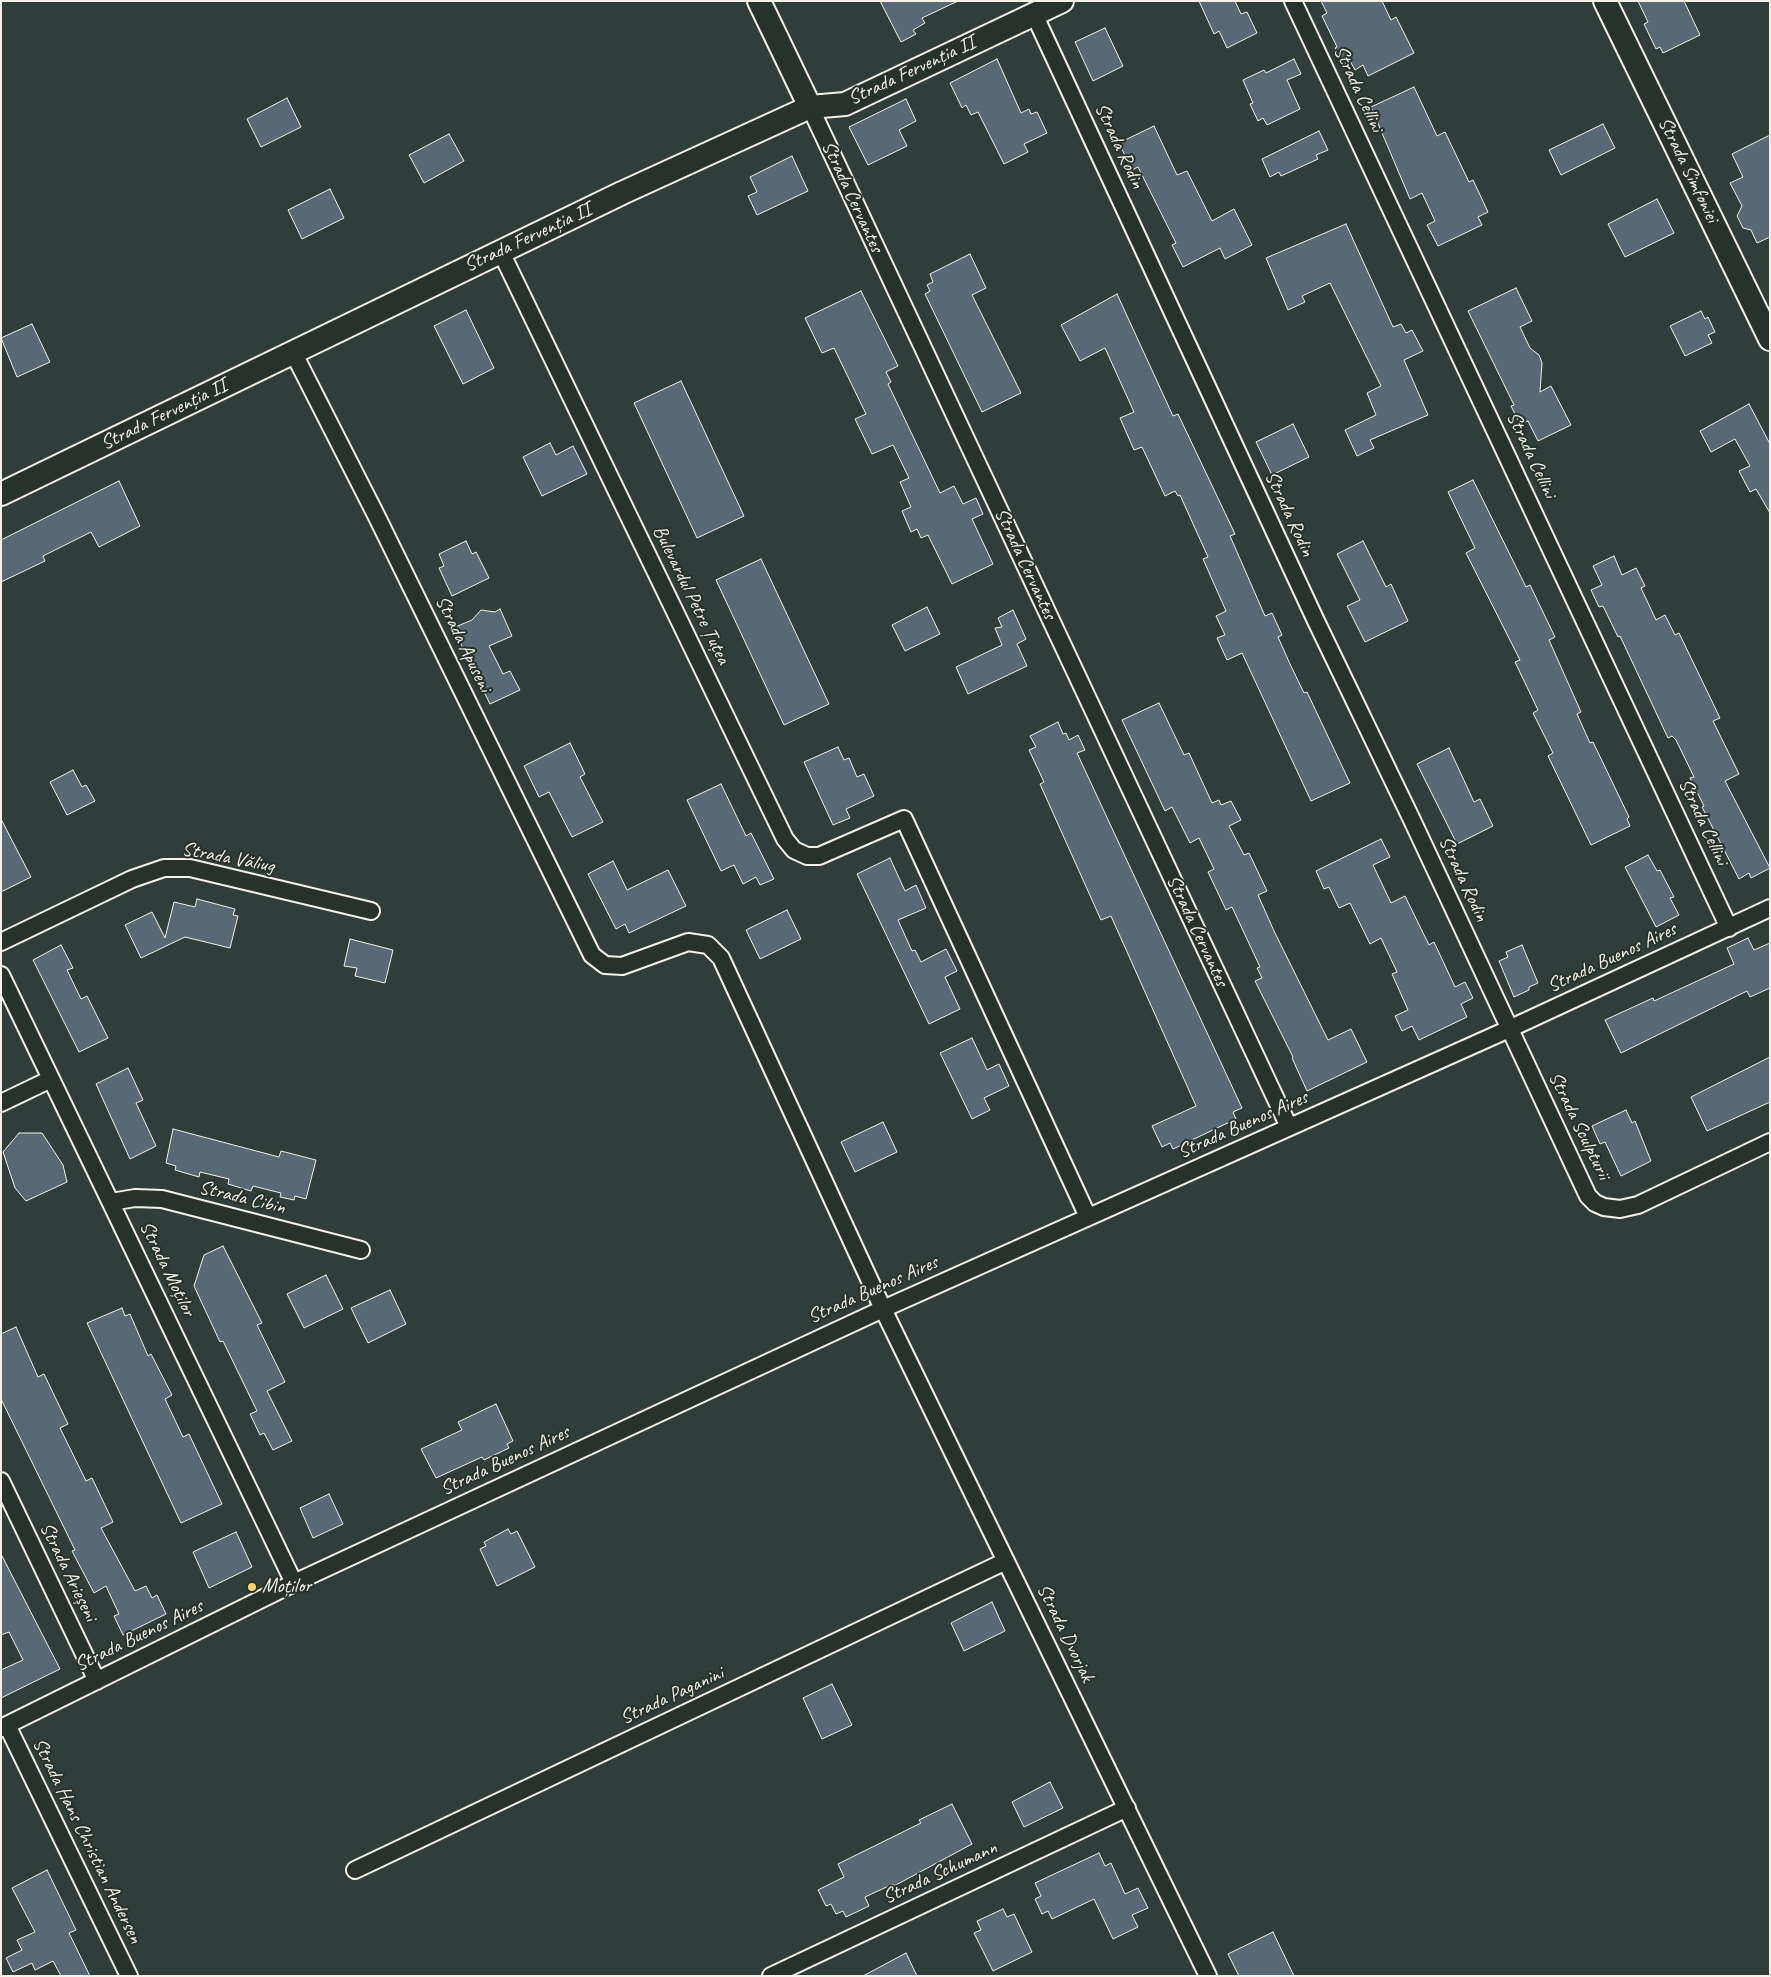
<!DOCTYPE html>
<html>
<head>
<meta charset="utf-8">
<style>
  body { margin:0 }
  #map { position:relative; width:1771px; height:1977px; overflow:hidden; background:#303e3b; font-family:Caveat,sans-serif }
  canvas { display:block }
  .frame { position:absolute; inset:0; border:2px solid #f4f1e8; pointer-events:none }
</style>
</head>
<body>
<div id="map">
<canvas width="1771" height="1977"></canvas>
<div class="frame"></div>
</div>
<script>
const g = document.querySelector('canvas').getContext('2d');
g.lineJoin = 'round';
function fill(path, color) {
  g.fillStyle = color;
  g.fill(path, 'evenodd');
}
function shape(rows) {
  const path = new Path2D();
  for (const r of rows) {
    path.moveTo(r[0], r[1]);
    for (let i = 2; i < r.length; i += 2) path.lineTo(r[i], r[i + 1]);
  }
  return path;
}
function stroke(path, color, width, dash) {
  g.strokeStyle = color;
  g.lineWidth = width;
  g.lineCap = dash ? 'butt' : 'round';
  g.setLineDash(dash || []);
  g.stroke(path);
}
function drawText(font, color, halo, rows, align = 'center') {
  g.font = font + ' Caveat,sans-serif';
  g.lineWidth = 4;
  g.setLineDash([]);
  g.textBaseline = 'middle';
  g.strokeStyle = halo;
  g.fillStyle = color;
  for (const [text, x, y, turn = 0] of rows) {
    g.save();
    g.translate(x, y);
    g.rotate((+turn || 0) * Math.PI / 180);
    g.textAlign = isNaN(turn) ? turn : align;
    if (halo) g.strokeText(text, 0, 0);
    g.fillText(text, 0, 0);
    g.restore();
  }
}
const building = shape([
  [880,1,958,1,922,18,925,23,913,30,916,34,901,42,880,1],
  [1199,1,1235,1,1241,14,1247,12,1257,33,1227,48,1219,31,1214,34,1199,1],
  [1321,1,1382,1,1391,20,1396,17,1414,53,1368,76,1363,65,1355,70,1350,61,1343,65,1335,48,1337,47,1322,16,1327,13,1321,1],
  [1638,1,1684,1,1700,35,1663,53,1660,47,1656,49,1644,24,1648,22,1638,1],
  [1105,28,1123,66,1093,81,1075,42,1105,28],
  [997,59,1021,113,1029,109,1031,114,1037,112,1047,133,1024,144,1028,152,1004,164,978,112,971,115,966,105,962,108,950,83,997,59],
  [1294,59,1301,74,1287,80,1300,109,1267,125,1263,118,1258,121,1250,104,1253,103,1243,80,1264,70,1266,73,1294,59],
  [1414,87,1437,136,1445,132,1469,182,1473,180,1488,212,1478,217,1482,225,1438,246,1427,225,1435,221,1422,193,1410,199,1371,107,1414,87],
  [287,98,301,127,261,147,247,119,287,98],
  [906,99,916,121,899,130,907,146,868,165,849,127,906,99],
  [1603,124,1615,148,1561,175,1549,150,1603,124],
  [1154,126,1177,175,1187,171,1212,221,1234,209,1252,245,1225,259,1220,248,1183,267,1172,245,1176,243,1138,167,1132,170,1119,143,1154,126],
  [1319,131,1328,150,1316,155,1318,159,1281,176,1279,172,1270,177,1262,159,1319,131],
  [449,134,464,161,424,183,409,155,449,134],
  [1770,135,1770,237,1757,243,1751,230,1743,228,1737,216,1742,206,1730,183,1743,177,1732,154,1770,135],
  [792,156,808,191,757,215,748,196,757,192,750,177,792,156],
  [330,189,344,218,302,239,288,210,330,189],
  [1657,199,1674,233,1625,257,1608,224,1657,199],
  [1346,224,1393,327,1401,324,1406,333,1412,330,1423,351,1404,360,1428,415,1370,440,1374,448,1357,456,1345,430,1376,415,1367,393,1381,386,1330,283,1302,296,1305,302,1288,310,1266,258,1346,224],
  [970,254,986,288,972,295,1021,393,982,412,925,294,930,291,927,285,933,282,930,274,970,254],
  [1516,288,1532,321,1520,327,1530,348,1539,355,1542,363,1540,392,1551,386,1571,425,1538,441,1528,421,1520,424,1511,406,1514,405,1468,311,1516,288],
  [861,291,898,366,886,372,891,382,888,384,940,493,954,486,963,504,976,498,983,514,972,519,993,564,952,584,928,535,921,538,917,529,911,532,902,511,911,507,900,482,909,478,893,445,872,454,855,419,866,414,834,348,822,353,805,318,861,291],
  [1117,294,1173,416,1178,414,1235,534,1230,536,1265,616,1272,613,1282,635,1278,637,1290,664,1304,693,1307,692,1350,783,1311,801,1242,653,1227,660,1217,638,1225,635,1216,616,1226,611,1203,559,1208,557,1180,495,1178,496,1175,491,1165,496,1142,447,1134,450,1120,418,1134,412,1105,348,1080,361,1061,325,1117,294],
  [466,310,494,368,463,384,434,326,466,310],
  [1701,311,1705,319,1708,317,1715,332,1708,335,1712,343,1685,356,1670,326,1701,311],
  [32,324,50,362,17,377,1,338,32,324],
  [681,381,744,516,697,538,634,403,681,381],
  [1749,404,1770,444,1770,513,1756,489,1750,492,1739,471,1750,466,1735,439,1711,452,1700,431,1749,404],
  [1293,424,1309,457,1272,475,1256,442,1293,424],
  [550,443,556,455,573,446,587,474,542,496,523,457,550,443],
  [1473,480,1526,587,1530,585,1555,637,1549,640,1581,712,1577,714,1590,743,1593,742,1629,817,1627,819,1630,826,1591,845,1548,756,1553,753,1533,713,1538,710,1515,662,1520,660,1466,553,1475,548,1448,492,1473,480],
  [119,481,140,526,99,547,91,532,43,556,45,561,1,582,1,540,119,481],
  [466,541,472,554,476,552,489,578,452,596,439,568,444,566,439,554,466,541],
  [1363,541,1386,587,1391,584,1408,621,1365,642,1347,606,1360,600,1337,554,1363,541],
  [1614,556,1622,575,1636,568,1645,586,1641,588,1656,620,1665,615,1675,635,1679,633,1720,718,1713,721,1739,774,1725,781,1770,868,1751,878,1749,873,1739,879,1702,807,1704,806,1690,778,1694,777,1676,740,1672,736,1668,738,1620,636,1618,637,1603,606,1599,607,1591,590,1602,585,1593,566,1614,556],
  [761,559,829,704,784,725,716,580,761,559],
  [927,607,940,634,905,651,892,625,927,607],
  [500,609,512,636,489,646,503,674,510,671,520,690,490,704,453,628,472,620,481,610,495,612,500,609],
  [1013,610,1026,639,1017,644,1027,666,968,694,956,667,1002,645,995,628,1002,627,998,618,1013,610],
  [1159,703,1184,755,1189,753,1212,803,1219,800,1221,805,1231,801,1241,820,1229,826,1244,855,1249,853,1267,891,1258,895,1274,931,1328,1040,1351,1029,1367,1062,1307,1091,1292,1058,1293,1057,1255,981,1262,978,1257,968,1260,967,1232,907,1226,910,1208,872,1214,869,1199,838,1190,843,1172,807,1165,811,1122,720,1159,703],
  [1058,722,1063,734,1066,733,1069,740,1078,735,1085,750,1077,753,1242,1108,1233,1112,1236,1119,1173,1149,1170,1143,1162,1147,1152,1126,1196,1106,1111,916,1101,920,1040,784,1044,782,1029,750,1036,747,1030,736,1058,722],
  [570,743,585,774,580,777,603,822,572,837,549,792,539,797,524,766,570,743],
  [838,747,844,760,849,758,857,777,864,774,874,796,846,809,850,818,833,825,804,762,838,747],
  [1449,748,1474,802,1480,799,1493,826,1457,844,1417,764,1449,748],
  [73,770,82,787,86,785,95,801,67,815,50,782,73,770],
  [721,784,746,836,751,833,774,879,760,885,756,877,743,884,734,865,721,871,687,800,721,784],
  [1,819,31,877,1,892,1,819],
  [1381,839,1390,857,1373,865,1391,903,1405,896,1429,945,1434,942,1455,987,1465,982,1473,998,1461,1004,1467,1017,1419,1040,1412,1026,1402,1031,1395,1016,1408,1010,1392,974,1397,972,1381,938,1370,944,1350,903,1339,908,1329,887,1324,889,1316,871,1381,839],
  [1648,855,1657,871,1660,870,1674,897,1670,898,1679,915,1656,927,1625,867,1648,855],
  [890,858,905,891,916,885,926,908,898,920,912,951,915,950,921,962,946,949,957,971,945,977,960,1009,929,1024,857,874,890,858],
  [613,861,627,890,668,870,686,906,629,933,625,924,616,929,588,874,613,861],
  [197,899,235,909,233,915,238,916,230,948,185,937,141,958,125,925,152,912,165,938,174,902,195,907,197,899],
  [787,910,801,939,760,959,746,930,787,910],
  [1748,938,1754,950,1770,943,1770,988,1750,997,1747,991,1621,1053,1605,1020,1653,998,1654,1001,1734,964,1727,948,1748,938],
  [350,939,393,950,385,983,355,976,357,968,344,966,350,939],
  [61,945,73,968,67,970,81,999,87,996,108,1038,79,1052,33,960,61,945],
  [1522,945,1538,983,1529,987,1529,990,1514,997,1499,961,1508,957,1506,952,1522,945],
  [972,1038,987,1070,999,1064,1009,1086,984,1098,990,1110,972,1119,940,1053,972,1038],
  [1770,1057,1770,1102,1707,1131,1691,1097,1770,1057],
  [128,1068,143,1100,136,1103,156,1146,130,1159,96,1084,128,1068],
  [1626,1110,1632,1123,1635,1121,1651,1161,1621,1176,1605,1142,1600,1144,1592,1126,1626,1110],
  [883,1122,897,1152,855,1172,841,1142,883,1122],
  [173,1129,279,1157,281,1151,316,1160,306,1199,295,1196,294,1200,280,1197,281,1193,253,1186,251,1191,228,1184,229,1179,200,1172,199,1177,175,1170,176,1166,166,1163,173,1129],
  [19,1133,42,1133,63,1165,67,1182,26,1201,15,1188,3,1152,19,1133],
  [223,1246,262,1323,257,1325,285,1382,267,1391,292,1441,273,1450,264,1433,260,1435,250,1414,257,1411,223,1341,220,1342,194,1286,204,1255,223,1246],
  [326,1275,343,1309,304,1328,287,1294,326,1275],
  [390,1290,406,1324,368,1343,351,1308,390,1290],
  [122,1308,125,1316,130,1314,148,1356,151,1354,172,1395,165,1399,183,1437,189,1434,222,1504,181,1523,87,1323,122,1308],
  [16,1327,38,1377,44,1374,68,1424,60,1428,86,1481,92,1478,113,1522,101,1528,135,1591,146,1586,152,1598,157,1595,166,1614,123,1635,114,1616,119,1614,106,1586,94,1593,72,1551,75,1550,1,1399,1,1334,16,1327],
  [496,1404,513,1441,507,1444,509,1448,484,1460,482,1457,436,1478,421,1449,462,1430,458,1422,496,1404],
  [329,1494,343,1524,313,1538,300,1508,329,1494],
  [508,1529,511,1534,517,1531,535,1567,497,1586,480,1549,486,1546,484,1542,508,1529],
  [236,1532,252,1567,209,1588,193,1552,236,1532],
  [1,1554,60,1669,1,1698,1,1670,23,1660,9,1632,1,1635,1,1554],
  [992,1602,1005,1631,964,1651,951,1623,992,1602],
  [832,1684,852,1725,822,1739,803,1698,832,1684],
  [1050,1782,1063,1808,1024,1827,1012,1802,1050,1782],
  [952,1804,972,1844,894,1886,893,1884,865,1897,869,1906,846,1917,843,1911,836,1914,831,1904,826,1906,818,1890,844,1877,838,1864,921,1823,919,1820,952,1804],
  [1099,1853,1105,1866,1111,1863,1125,1894,1138,1888,1148,1908,1132,1915,1138,1927,1113,1939,1094,1899,1052,1919,1048,1911,1042,1914,1035,1899,1041,1896,1035,1883,1099,1853],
  [47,1870,76,1930,69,1933,90,1976,61,1976,53,1961,35,1970,32,1963,13,1972,6,1958,22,1950,17,1940,35,1932,12,1888,47,1870],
  [1003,1909,1007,1917,1014,1914,1032,1952,993,1971,974,1933,981,1930,977,1921,1003,1909],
  [1273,1932,1294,1976,1239,1976,1228,1954,1273,1932],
  [906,1953,917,1976,863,1976,906,1953]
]);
fill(building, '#596875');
stroke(building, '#f4f1e8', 1);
const street = shape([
  [1293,1,1729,928],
  [1034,14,1316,621,1412,820,1588,1196,1595,1203,1604,1207,1620,1209,1638,1205,1770,1142],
  [810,107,1289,1127],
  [500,250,785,839,794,850,807,856,819,856,904,819,1088,1217],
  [293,352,376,515,592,955,605,965,622,966,688,942,708,945,721,958,883,1309,1208,1976],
  [1,942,132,879,164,868,190,868,371,911],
  [1,975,294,1583],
  [1,1103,51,1079],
  [111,1202,135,1198,162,1199,361,1250],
  [1,1481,97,1681],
  [7,1725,129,1976],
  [1,1728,294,1583,883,1309,1509,1029,1770,908],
  [355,1870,1006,1561],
  [771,1976,1127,1808]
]);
const secondary = shape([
  [759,1,810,107],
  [1605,1,1770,339],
  [1,494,622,193,810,107,845,104,1062,1]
]);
stroke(street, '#f4f1e8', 20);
stroke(secondary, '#f4f1e8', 26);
stroke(street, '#26332d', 16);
stroke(secondary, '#26332d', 22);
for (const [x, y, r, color] of [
  [252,1587,5,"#ffd166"]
]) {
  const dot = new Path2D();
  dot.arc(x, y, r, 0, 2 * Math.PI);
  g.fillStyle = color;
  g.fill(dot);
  stroke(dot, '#26332d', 2);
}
drawText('20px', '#f4f1e8', '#26332d', [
  ["Strada Fervenția II",912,71,-25],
  ["Strada Cellini",1358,89,65],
  ["Strada Rodin",1119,146,65],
  ["Strada Simfoniei",1688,170,64],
  ["Strada Cervantes",852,197,65],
  ["Strada Fervenția II",528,238,-25],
  ["Strada Fervenția II",164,415,-26],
  ["Strada Cellini",1531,455,65],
  ["Strada Rodin",1289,514,65],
  ["Strada Cervantes",1025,564,65],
  ["Bulevardul Petre Țuțea",691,595,64],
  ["Strada Apuseni",463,644,64],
  ["Strada Cellini",1703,822,65],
  ["Strada Văliug",228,858,11],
  ["Strada Rodin",1463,879,65],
  ["Strada Cervantes",1197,931,65],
  ["Strada Buenos Aires",1612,958,-25],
  ["Strada Buenos Aires",1243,1125,-24],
  ["Strada Sculpturii",1579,1126,64],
  ["Strada Cibin",242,1198,14],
  ["Strada Moților",167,1269,64],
  ["Strada Buenos Aires",873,1290,-24],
  ["Strada Buenos Aires",505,1461,-25],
  ["Strada Arieșeni",68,1572,64],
  ["Strada Dvorjak",1065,1633,64],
  ["Strada Buenos Aires",139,1636,-26],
  ["Strada Paganini",672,1696,-25],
  ["Strada Hans Christian Andersen",87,1841,64],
  ["Strada Schumann",940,1873,-25]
]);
drawText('20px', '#f4f1e8', '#26332d', [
  ["Moților",262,1587]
], 'left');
</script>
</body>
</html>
